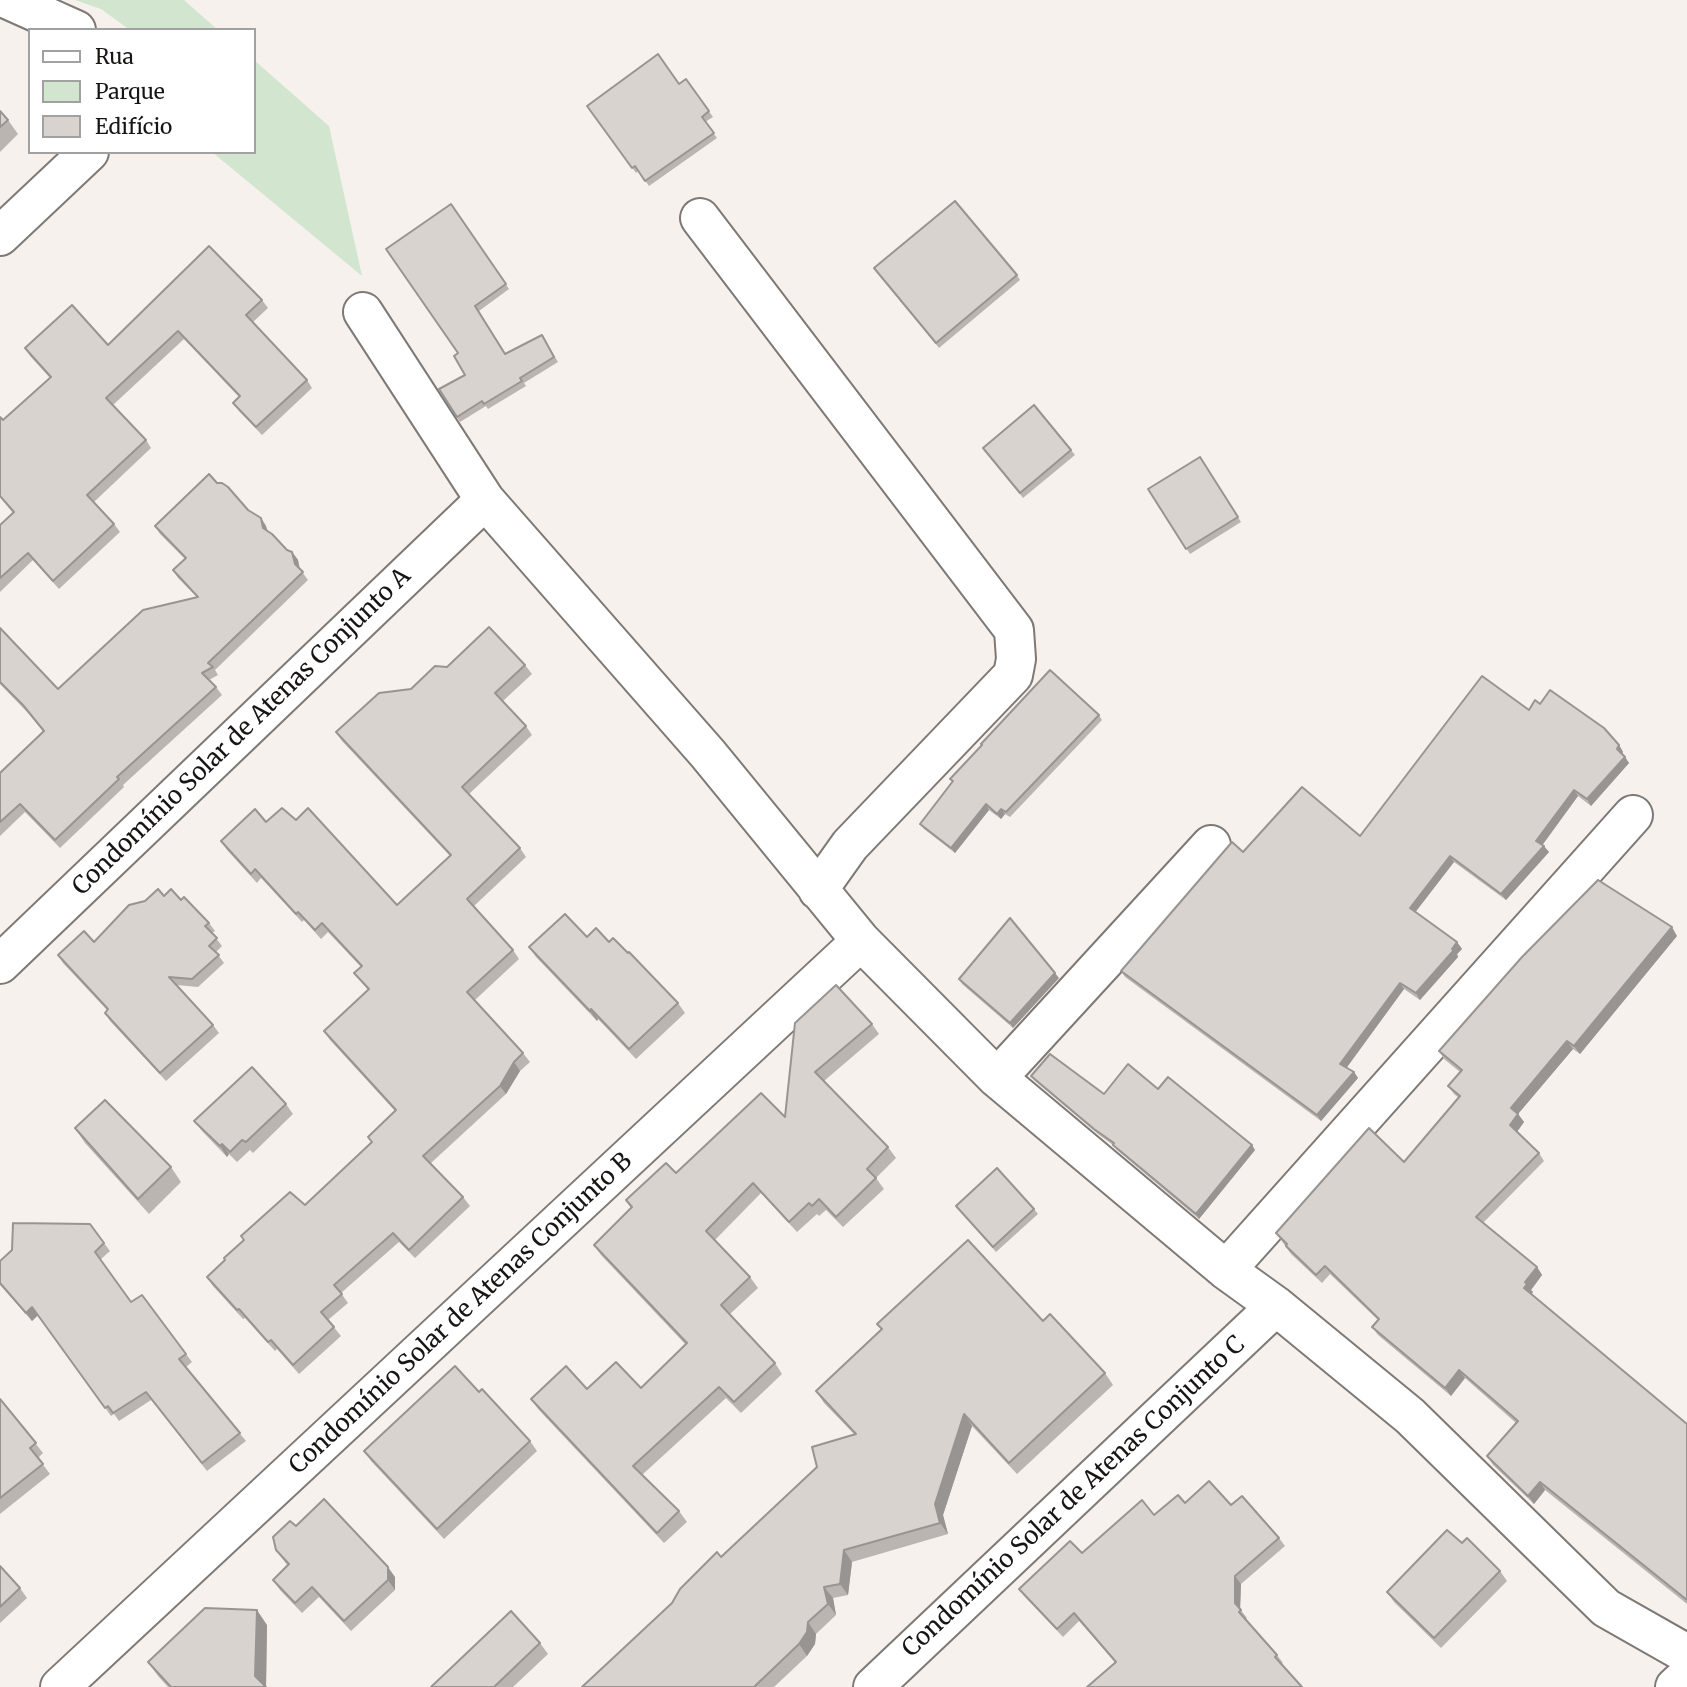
<!DOCTYPE html>
<html>
<head>
<meta charset="utf-8">
<style>
  body { margin:0 }
  #map { position:relative; width:1687px; height:1687px; overflow:hidden; background:#f7f1ed; font-family:Merriweather,serif }
  canvas { display:block }
  .legend { position:absolute; left:28px; top:28px; width:228px; height:126px; box-sizing:border-box; background:#fff; border:2px solid #a2a1a1; margin:0; padding:9px 12px; list-style:none; font-size:21px; color:#171514 }
  .legend li { display:flex; align-items:center; gap:14px; height:35px }
  .legend b { width:35px; border:2px solid #a2a1a1 }
</style>
</head>
<body>
<div id="map">
<canvas width="1687" height="1687"></canvas>
<ul class="legend">
<li><b style="height:9px;background:#fff"></b>Rua</li>
<li><b style="height:19px;background:#d2e5ce"></b>Parque</li>
<li><b style="height:19px;background:#d9d3cf"></b>Edifício</li>
</ul>
</div>
<script>
const g = document.querySelector('canvas').getContext('2d');
g.lineJoin = 'round';
function fill(path, color) {
  g.fillStyle = color;
  g.fill(path, 'evenodd');
}
function shape(rows) {
  const path = new Path2D();
  for (const r of rows) {
    path.moveTo(r[0], r[1]);
    for (let i = 2; i < r.length; i += 2) path.lineTo(r[i], r[i + 1]);
  }
  return path;
}
function stroke(path, color, width, dash) {
  g.strokeStyle = color;
  g.lineWidth = width;
  g.lineCap = dash ? 'butt' : 'round';
  g.setLineDash(dash || []);
  g.stroke(path);
}
function drawText(font, color, halo, rows, align = 'center') {
  g.font = font + ' Merriweather,serif';
  g.lineWidth = 5;
  g.setLineDash([]);
  g.textBaseline = 'middle';
  g.strokeStyle = halo;
  g.fillStyle = color;
  for (const [text, x, y, turn = 0] of rows) {
    g.save();
    g.translate(x, y);
    g.rotate((+turn || 0) * Math.PI / 180);
    g.textAlign = isNaN(turn) ? turn : align;
    if (halo) g.strokeText(text, 0, 0);
    g.fillText(text, 0, 0);
    g.restore();
  }
}
fill(shape([
  [75,0,184,0,218,30,130,30,101,9],
  [254,60,329,126,362,276,212,152,254,152]
]), '#d2e5ce');
const minor = shape([
  [9,0,76,30],
  [700,218,1014,630,1016,659,1013,675,850,845,818,890],
  [0,236,89,152],
  [363,312,485,500,708,754,861,941,997,1078,1226,1270,1276,1306,1410,1416,1606,1608,1687,1654],
  [0,964,485,500],
  [997,1078,1211,845],
  [1226,1270,1633,815],
  [60,1687,861,941],
  [873,1687,1276,1306],
  [1675,1687,1687,1676]
]);
stroke(minor, '#7f7976', 42);
stroke(minor, '#fff', 38);
fill(shape([
  [686,79,713,117,705,122,717,138,649,186,638,171,636,173,587,106,679,84],
  [0,111,8,120,18,134,0,152],
  [451,204,509,289,479,311,506,354,545,340,558,362,524,383,526,386,488,409,486,406,460,422,439,389,465,375,458,353],
  [874,268,1017,275,1020,280,939,348],
  [262,300,268,308,253,322,307,380,312,388,262,435,239,411,233,403,239,397,184,339,113,405,146,440,151,448,94,502,114,524,120,532,59,589,33,560,0,592,0,525,13,513,0,497,0,417,3,420,50,378,30,356,25,348,108,345],
  [1071,450,1075,455,1023,498,987,453],
  [1200,457,1241,522,1190,554,1148,489],
  [217,483,248,510,261,518,266,526,267,531,287,550,292,552,298,560,300,569,308,580,215,670,218,675,209,680,216,687,222,695,123,785,124,787,60,848,25,812,0,836,0,773,43,731,28,713,0,684,0,628,58,689,197,597,178,578,173,570,185,559,160,534,155,526],
  [525,665,532,674,503,701,526,726,532,735,469,794,520,848,526,857,474,906,513,950,519,959,475,1000,523,1053,530,1062,520,1071,506,1094,431,1163,463,1197,470,1206,415,1258,399,1242,341,1293,348,1303,328,1320,341,1336,299,1374,277,1349,275,1351,245,1318,243,1319,213,1286,207,1277,305,1205,371,1142,395,1111,330,1040,324,1031,368,990,354,973,361,967,328,932,321,939,304,920,302,922,261,878,257,883,227,850,221,841,266,822,397,905,450,856,342,741,336,732,411,689],
  [1540,704,1619,745,1623,752,1622,754,1629,763,1591,806,1578,796,1542,845,1549,852,1506,900,1454,862,1415,912,1457,942,1462,949,1457,954,1458,957,1420,1000,1404,989,1346,1068,1354,1072,1358,1078,1321,1121,1125,977,1121,971,1243,852,1360,836,1529,710],
  [1099,715,1102,720,1010,817,1005,814,1001,819,989,810,955,853,924,829,920,824,952,782,950,779],
  [164,896,181,900,209,923,215,931,212,933,222,946,216,952,224,963,198,987,177,985,213,1025,219,1033,166,1081,110,1021,105,1013,107,1010,63,963,58,955,94,942,145,901],
  [1677,936,1580,1054,1573,1049,1518,1114,1524,1122,1517,1132,1539,1153,1544,1161,1483,1223,1537,1267,1542,1275,1531,1290,1533,1292,1531,1294,1687,1424,1687,1604,1545,1490,1534,1504,1493,1465,1487,1456,1516,1423,1465,1378,1451,1396,1378,1335,1372,1327,1378,1320,1330,1274,1322,1283,1291,1254,1276,1233,1404,1162,1459,1098,1454,1094,1448,1086,1460,1072,1444,1059,1439,1051],
  [587,937,609,942,678,1003,685,1013,636,1059,598,1019,597,1021,536,957,529,947],
  [1059,978,1013,1028,962,984,959,979],
  [795,1023,872,1024,879,1034,824,1081,888,1147,896,1158,876,1178,884,1189,843,1227,826,1210,819,1216,817,1214,797,1232,761,1193,715,1240,750,1277,758,1288,730,1314,775,1363,782,1374,741,1413,726,1398,642,1475,679,1511,687,1522,664,1543,538,1409,531,1399,587,1389,641,1388,686,1345,601,1255,594,1245,631,1208,626,1200,785,1117],
  [1031,1076,1104,1094,1158,1089,1255,1150,1199,1219,1117,1150,1113,1145,1098,1134,1035,1081],
  [286,1104,293,1114,253,1153,250,1150,237,1162,229,1154,227,1157,202,1131,194,1121],
  [75,1128,171,1167,181,1182,149,1214,85,1143],
  [956,1206,1034,1209,1038,1214,996,1252],
  [90,1224,110,1251,100,1260,131,1302,142,1295,192,1362,186,1367,246,1441,207,1471,151,1400,119,1421,114,1414,111,1416,38,1315,32,1321,0,1285,0,1261],
  [1043,1321,1105,1373,1113,1385,1017,1474,972,1426,943,1515,948,1534,852,1562,848,1595,833,1598,836,1615,816,1634,815,1644,807,1656,774,1687,581,1687,854,1434,824,1403,816,1391,881,1329,877,1324],
  [0,1399,43,1453,38,1458,50,1474,0,1514],
  [530,1441,537,1451,444,1539,371,1461,364,1451],
  [1185,1503,1231,1505,1279,1538,1285,1546,1241,1584,1240,1609,1247,1618,1245,1619,1277,1655,1283,1663,1281,1664,1115,1662,1079,1621,1063,1637,1025,1597,1019,1589,1082,1553,1154,1515],
  [296,1526,395,1577,395,1590,351,1631,319,1597,302,1613,280,1590,273,1580,287,1565,276,1550],
  [0,1566,20,1588,27,1598,0,1623],
  [1500,1571,1507,1581,1441,1648,1394,1602,1387,1592],
  [267,1625,266,1687,168,1687,158,1676,148,1662],
  [540,1643,548,1654,513,1687,431,1687]
]), '#bbb5b2');
fill(shape([
  [261,518,266,526,269,536,263,528],
  [292,552,298,560,300,572,295,564],
  [1619,745,1623,752,1621,755,1617,749],
  [1625,757,1629,763,1591,806,1587,799],
  [1574,790,1578,796,1541,847,1536,841],
  [986,804,989,810,955,853,951,848],
  [1001,809,1005,814,1001,819,997,814],
  [1544,846,1549,852,1506,900,1501,894],
  [1450,856,1454,862,1414,914,1410,908],
  [1672,927,1677,936,1580,1054,1574,1046],
  [1457,942,1462,949,1457,954,1458,957,1420,1000,1416,993],
  [1055,973,1059,978,1013,1028,1010,1023],
  [1400,983,1404,989,1345,1070,1340,1064],
  [591,1009,598,1019,597,1021,590,1011],
  [1567,1041,1573,1049,1518,1114,1524,1122,1516,1133,1510,1125,1511,1108],
  [514,1062,520,1071,506,1094,500,1086],
  [1354,1072,1358,1078,1321,1121,1317,1115],
  [222,1144,229,1154,227,1157,220,1146],
  [1252,1145,1255,1150,1199,1219,1196,1214],
  [1537,1267,1542,1275,1531,1290,1533,1292,1530,1296,1524,1288,1525,1282],
  [32,1307,38,1315,32,1321,26,1313],
  [1459,1370,1465,1378,1451,1396,1445,1388],
  [964,1414,972,1426,943,1515,948,1534,940,1523,935,1504],
  [1540,1482,1545,1490,1534,1504,1528,1496],
  [844,1550,852,1562,848,1595,840,1584],
  [388,1567,395,1577,395,1590,388,1580],
  [1235,1576,1241,1584,1240,1611,1235,1603],
  [824,1587,833,1598,836,1615,828,1604],
  [257,1610,267,1625,266,1687,255,1676],
  [808,1622,816,1634,815,1644,807,1656,799,1644]
]), '#989491');
const building = shape([
  [658,54,679,84,686,79,709,111,702,117,714,133,645,181,635,166,632,168,587,106,658,54],
  [0,111,8,120,0,127,0,111],
  [955,201,1017,275,936,343,874,268,955,201],
  [451,204,506,284,475,306,505,354,542,335,554,357,520,378,522,381,484,404,482,401,457,417,439,389,465,375,454,356,458,353,386,249,451,204],
  [209,246,262,300,246,315,307,380,256,427,233,403,240,396,178,331,106,398,146,440,87,495,114,524,53,581,28,553,0,578,0,525,14,512,0,496,0,417,3,420,51,377,25,348,72,305,108,345,209,246],
  [1034,405,1071,450,1020,493,983,448,1034,405],
  [1200,457,1238,517,1186,549,1148,489,1200,457],
  [209,474,217,483,222,483,228,487,248,510,261,518,263,528,272,534,287,550,292,552,295,564,303,572,208,663,213,667,202,673,216,687,117,777,119,779,55,840,20,804,0,822,0,773,44,731,23,705,0,682,0,628,58,689,143,610,198,597,173,570,186,558,155,526,209,474],
  [489,627,525,665,495,693,526,726,462,787,520,848,467,899,513,950,467,992,523,1053,514,1062,500,1086,423,1156,463,1197,409,1250,393,1233,334,1285,342,1294,321,1312,334,1327,293,1365,271,1340,268,1342,239,1309,237,1310,207,1277,225,1260,224,1258,244,1240,241,1236,290,1192,305,1205,372,1142,368,1137,396,1110,324,1031,369,989,354,973,362,966,322,923,315,930,298,912,296,914,255,869,251,874,221,841,255,809,266,822,282,808,296,820,308,808,397,905,451,855,336,732,379,693,411,689,435,666,447,667,489,627],
  [1050,670,1099,715,1006,812,1001,809,997,814,986,804,951,848,920,824,953,781,950,779,982,745,981,744,1050,670],
  [1482,676,1529,710,1535,700,1540,704,1550,690,1604,728,1619,745,1617,749,1625,757,1587,799,1574,790,1536,841,1544,846,1501,894,1450,856,1410,908,1457,942,1452,949,1454,950,1416,993,1400,983,1340,1064,1354,1072,1317,1115,1121,971,1232,842,1243,852,1302,787,1360,836,1482,676],
  [1598,880,1672,927,1574,1046,1567,1041,1511,1108,1518,1114,1510,1125,1539,1153,1476,1217,1537,1267,1525,1282,1527,1284,1524,1288,1687,1424,1687,1600,1540,1482,1528,1496,1487,1456,1518,1421,1459,1370,1445,1388,1372,1327,1379,1319,1325,1266,1316,1275,1286,1246,1287,1244,1276,1233,1369,1128,1404,1162,1460,1096,1448,1086,1462,1070,1439,1051,1522,957,1598,880],
  [158,889,164,896,171,889,181,900,184,897,209,923,205,926,217,938,209,946,219,955,192,979,169,977,213,1025,160,1073,105,1013,108,1009,58,955,84,931,94,942,129,905,145,901,158,889],
  [565,914,587,937,596,928,609,942,613,938,628,953,629,952,678,1003,629,1049,591,1009,590,1011,529,947,565,914],
  [1010,918,1055,973,1010,1023,959,979,1010,918],
  [836,985,872,1024,815,1072,888,1147,867,1169,876,1178,836,1217,819,1199,812,1206,809,1203,789,1222,753,1183,706,1231,750,1277,721,1305,775,1363,734,1402,719,1387,633,1466,679,1511,657,1533,531,1399,566,1366,587,1389,616,1362,641,1388,687,1343,594,1245,632,1207,626,1200,666,1163,676,1173,761,1093,785,1117,795,1023,836,985],
  [1050,1054,1104,1094,1128,1064,1158,1089,1168,1077,1252,1145,1196,1214,1113,1145,1114,1143,1094,1129,1031,1076,1050,1054],
  [252,1067,286,1104,246,1142,242,1140,230,1152,222,1144,220,1146,194,1121,252,1067],
  [105,1100,171,1167,138,1199,75,1128,105,1100],
  [997,1168,1034,1209,993,1247,956,1206,997,1168],
  [13,1223,90,1224,104,1243,95,1252,131,1302,142,1295,186,1354,179,1359,240,1433,202,1463,146,1392,113,1413,108,1406,105,1408,32,1307,26,1313,0,1283,0,1261,12,1250,13,1223],
  [968,1240,1043,1321,1050,1314,1105,1373,1009,1463,964,1414,935,1504,940,1523,844,1550,840,1584,824,1587,828,1604,808,1622,807,1632,799,1644,754,1687,582,1687,672,1603,680,1589,717,1552,721,1557,817,1467,812,1447,856,1434,816,1391,882,1329,877,1324,968,1240],
  [455,1366,479,1392,482,1389,530,1441,437,1529,364,1451,455,1366],
  [0,1399,36,1443,30,1448,43,1464,0,1498,0,1399],
  [1209,1481,1231,1505,1242,1496,1279,1538,1235,1576,1235,1603,1241,1610,1239,1612,1277,1655,1275,1657,1302,1687,1087,1687,1116,1662,1074,1613,1057,1629,1019,1589,1070,1541,1082,1553,1142,1500,1154,1515,1178,1495,1185,1503,1209,1481],
  [324,1499,388,1567,388,1580,344,1621,312,1587,295,1603,273,1580,289,1564,276,1550,273,1537,290,1521,296,1526,324,1499],
  [1447,1530,1462,1543,1467,1538,1500,1571,1434,1638,1387,1592,1447,1530],
  [0,1566,20,1588,0,1607,0,1566],
  [205,1608,257,1610,255,1676,266,1687,171,1687,148,1662,205,1608],
  [511,1611,540,1643,494,1687,431,1687,511,1611]
]);
fill(building, '#d9d3cf');
stroke(building, '#989491', 2);
drawText('24px', '#171514', '#fff', [
  ["Condomínio Solar de Atenas Conjunto A",242,732,-44],
  ["Condomínio Solar de Atenas Conjunto B",461,1314,-43],
  ["Condomínio Solar de Atenas Conjunto C",1074,1497,-43]
]);
</script>
</body>
</html>
